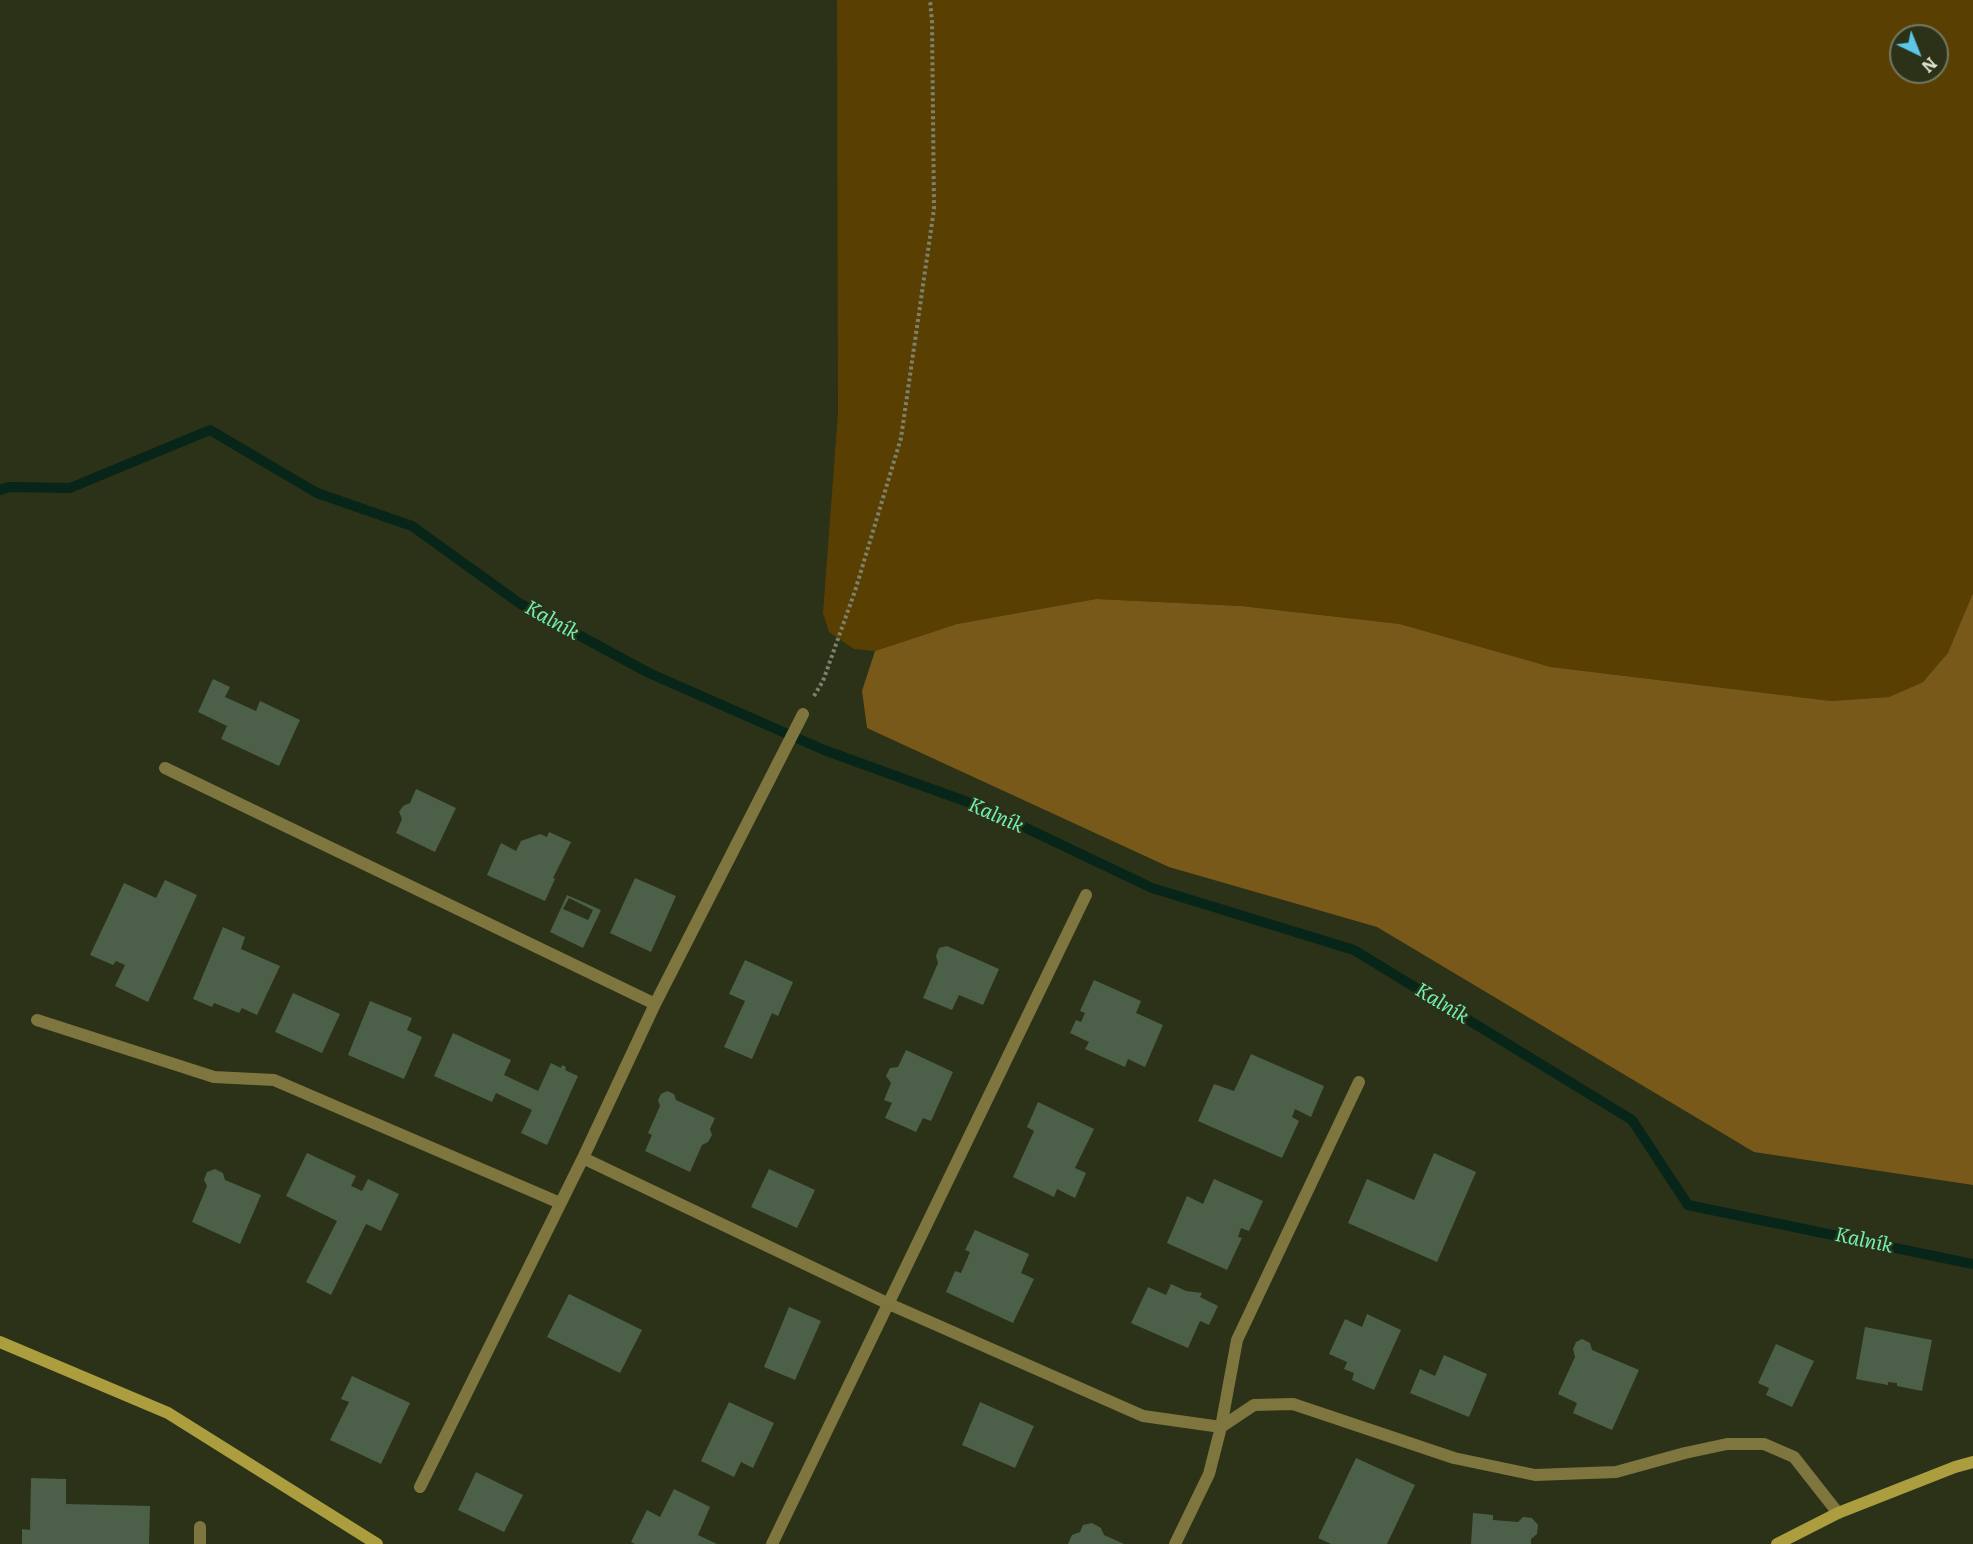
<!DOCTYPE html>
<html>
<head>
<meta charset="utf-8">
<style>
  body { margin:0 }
  #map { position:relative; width:1973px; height:1544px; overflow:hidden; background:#2b3218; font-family:Literata,serif }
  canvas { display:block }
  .north { position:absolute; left:1889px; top:24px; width:60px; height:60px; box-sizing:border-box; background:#2b3218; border:2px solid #727862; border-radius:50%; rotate:137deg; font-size:16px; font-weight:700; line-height:24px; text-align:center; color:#dde1d1 }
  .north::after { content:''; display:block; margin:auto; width:21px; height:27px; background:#5cc7e8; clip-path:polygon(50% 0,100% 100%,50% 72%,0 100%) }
</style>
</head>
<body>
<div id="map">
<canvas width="1973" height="1544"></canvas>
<div class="north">N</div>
</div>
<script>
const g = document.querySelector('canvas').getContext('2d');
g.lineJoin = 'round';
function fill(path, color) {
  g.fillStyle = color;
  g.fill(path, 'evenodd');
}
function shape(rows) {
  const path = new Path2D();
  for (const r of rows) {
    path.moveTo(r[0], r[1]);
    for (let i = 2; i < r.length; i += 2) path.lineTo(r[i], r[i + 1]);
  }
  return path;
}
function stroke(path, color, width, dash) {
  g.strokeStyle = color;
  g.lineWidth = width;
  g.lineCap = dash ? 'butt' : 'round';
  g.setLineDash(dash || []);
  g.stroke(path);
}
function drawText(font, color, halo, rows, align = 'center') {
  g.font = font + ' Literata,serif';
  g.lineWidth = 5;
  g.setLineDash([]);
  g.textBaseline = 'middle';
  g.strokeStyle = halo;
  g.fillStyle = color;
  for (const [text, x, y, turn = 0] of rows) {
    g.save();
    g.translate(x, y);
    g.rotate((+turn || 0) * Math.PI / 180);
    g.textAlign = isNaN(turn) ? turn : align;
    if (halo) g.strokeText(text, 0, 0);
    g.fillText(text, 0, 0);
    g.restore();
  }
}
fill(shape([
  [837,0,1973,0,1973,593,1949,653,1923,682,1889,697,1831,701,1551,667,1400,624,1241,606,1096,599,957,624,875,651,854,649,829,632,823,613,838,413],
  [1901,36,1937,36,1937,72,1901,72]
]), '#5a3f02');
fill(shape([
  [1973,593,1973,1185,1754,1152,1377,927,1169,867,867,728,862,691,875,651,957,624,1096,599,1241,606,1400,624,1551,667,1831,701,1889,697,1923,682,1948,653]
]), '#79591a');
stroke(shape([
  [0,490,9,487,70,488,210,430,317,493,412,526,519,603,649,673,824,750,984,808,1152,888,1354,950,1632,1120,1688,1205,1973,1264]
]), '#072518', 10);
fill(shape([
  [213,679,230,687,225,697,256,711,260,701,300,720,279,766,221,739,227,726,198,712],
  [416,789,456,808,435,852,396,833,402,819,399,812,403,806,410,803],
  [549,832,571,842,553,878,555,879,545,901,487,875,501,843,516,851,521,841,540,834,547,837],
  [635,878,676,896,651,952,610,933],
  [165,880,197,895,148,1002,115,986,125,965,116,961,113,965,90,955,124,883,156,898],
  [567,895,601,910,583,948,550,932],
  [569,898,593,910,588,920,563,909],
  [223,927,245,937,241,949,280,966,257,1015,242,1008,239,1013,214,1003,212,1007,193,999],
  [947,946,999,969,983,1005,959,995,952,1010,923,998,938,963,936,956,939,948],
  [745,960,793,982,778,1016,772,1013,752,1059,724,1047,745,1001,729,994],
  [1094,980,1141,1001,1136,1013,1163,1025,1145,1067,1128,1059,1125,1067,1085,1049,1089,1042,1070,1033,1076,1020,1081,1022,1085,1013,1080,1011],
  [293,993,340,1014,322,1053,275,1032],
  [370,1001,412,1018,407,1030,422,1037,404,1079,348,1055],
  [453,1033,511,1060,504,1075,538,1091,551,1063,561,1068,562,1065,566,1067,565,1070,578,1076,547,1145,521,1133,532,1110,496,1093,492,1102,434,1076],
  [906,1050,953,1072,931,1121,923,1118,916,1132,885,1118,892,1103,884,1100,891,1083,886,1076,890,1068,898,1067],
  [1251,1054,1324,1086,1311,1117,1295,1109,1292,1117,1299,1121,1282,1158,1198,1121,1214,1084,1234,1091],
  [667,1091,674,1094,676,1100,715,1118,710,1129,712,1135,708,1142,702,1145,690,1172,645,1151,652,1135,648,1133,660,1106,658,1100,661,1094],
  [1038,1102,1094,1129,1075,1168,1086,1173,1075,1198,1057,1189,1054,1197,1013,1177,1034,1131,1027,1127],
  [307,1153,356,1176,351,1186,362,1191,368,1179,399,1194,381,1231,366,1224,331,1295,306,1282,337,1221,286,1196],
  [1434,1153,1476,1172,1437,1262,1348,1223,1367,1179,1414,1200],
  [215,1169,223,1173,225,1180,261,1195,240,1244,192,1222,207,1186,204,1180,207,1172],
  [769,1169,815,1190,797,1228,751,1207],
  [1214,1179,1263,1201,1249,1231,1241,1228,1238,1237,1242,1238,1227,1270,1167,1243,1187,1196,1203,1204],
  [975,1230,1029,1254,1021,1273,1034,1279,1013,1323,946,1292,955,1271,961,1273,970,1252,965,1250],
  [1171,1284,1186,1291,1202,1293,1200,1297,1218,1306,1209,1325,1200,1321,1188,1348,1131,1323,1148,1287,1166,1295],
  [569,1294,642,1330,620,1373,547,1337],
  [789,1307,821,1321,795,1380,764,1367],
  [1367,1314,1401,1330,1374,1390,1352,1380,1354,1373,1344,1369,1347,1362,1329,1354,1345,1319,1362,1327],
  [1865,1327,1932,1340,1922,1391,1897,1386,1897,1383,1888,1382,1888,1385,1856,1379],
  [1582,1339,1590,1343,1592,1350,1639,1370,1612,1430,1573,1413,1577,1403,1558,1394,1575,1357,1573,1349,1576,1342],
  [1776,1344,1814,1361,1792,1407,1766,1395,1769,1388,1758,1383],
  [1444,1355,1487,1374,1469,1417,1410,1393,1420,1369,1435,1376],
  [352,1376,410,1403,381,1464,330,1440,349,1402,341,1399],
  [729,1402,774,1423,753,1468,741,1462,734,1477,701,1461],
  [980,1402,1034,1426,1015,1468,962,1445],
  [1356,1458,1415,1485,1387,1544,1331,1544,1318,1538],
  [476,1472,523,1495,504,1532,458,1510],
  [31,1478,66,1479,66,1504,150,1506,149,1544,22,1544,22,1529,30,1530],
  [674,1489,710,1507,698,1535,717,1544,635,1544,631,1542,647,1510,660,1517],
  [1473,1513,1493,1515,1493,1520,1518,1522,1523,1517,1532,1518,1538,1525,1537,1534,1531,1539,1531,1544,1471,1544],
  [1092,1523,1101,1528,1104,1535,1124,1544,1068,1544,1072,1535,1080,1532,1083,1525]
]), '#4c6049');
stroke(shape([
  [814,696,823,681,855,591,901,438,934,209,932,21,930,0]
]), '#7c826c', 4, [3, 3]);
stroke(shape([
  [165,768,655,1004],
  [37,1020,214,1077,274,1080,560,1203],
  [583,1158,655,1004,803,714],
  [420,1487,583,1158,889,1304,1143,1416,1221,1427,1254,1405,1293,1404,1454,1458,1535,1475,1616,1472,1685,1453,1727,1444,1764,1444,1794,1457,1838,1513],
  [200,1527,200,1544],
  [772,1544,1086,895],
  [1175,1544,1209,1474,1221,1427,1237,1340,1359,1082]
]), '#7e763e', 12);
stroke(shape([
  [0,1342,168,1413,377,1544],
  [1777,1544,1838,1513,1955,1467,1973,1462]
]), '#ac9e3f', 12);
drawText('italic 20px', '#71eeb3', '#2b3218', [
  ["Kalník",552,621,29],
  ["Kalník",996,816,24],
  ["Kalník",1442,1004,31],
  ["Kalník",1864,1241,12]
]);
</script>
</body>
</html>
